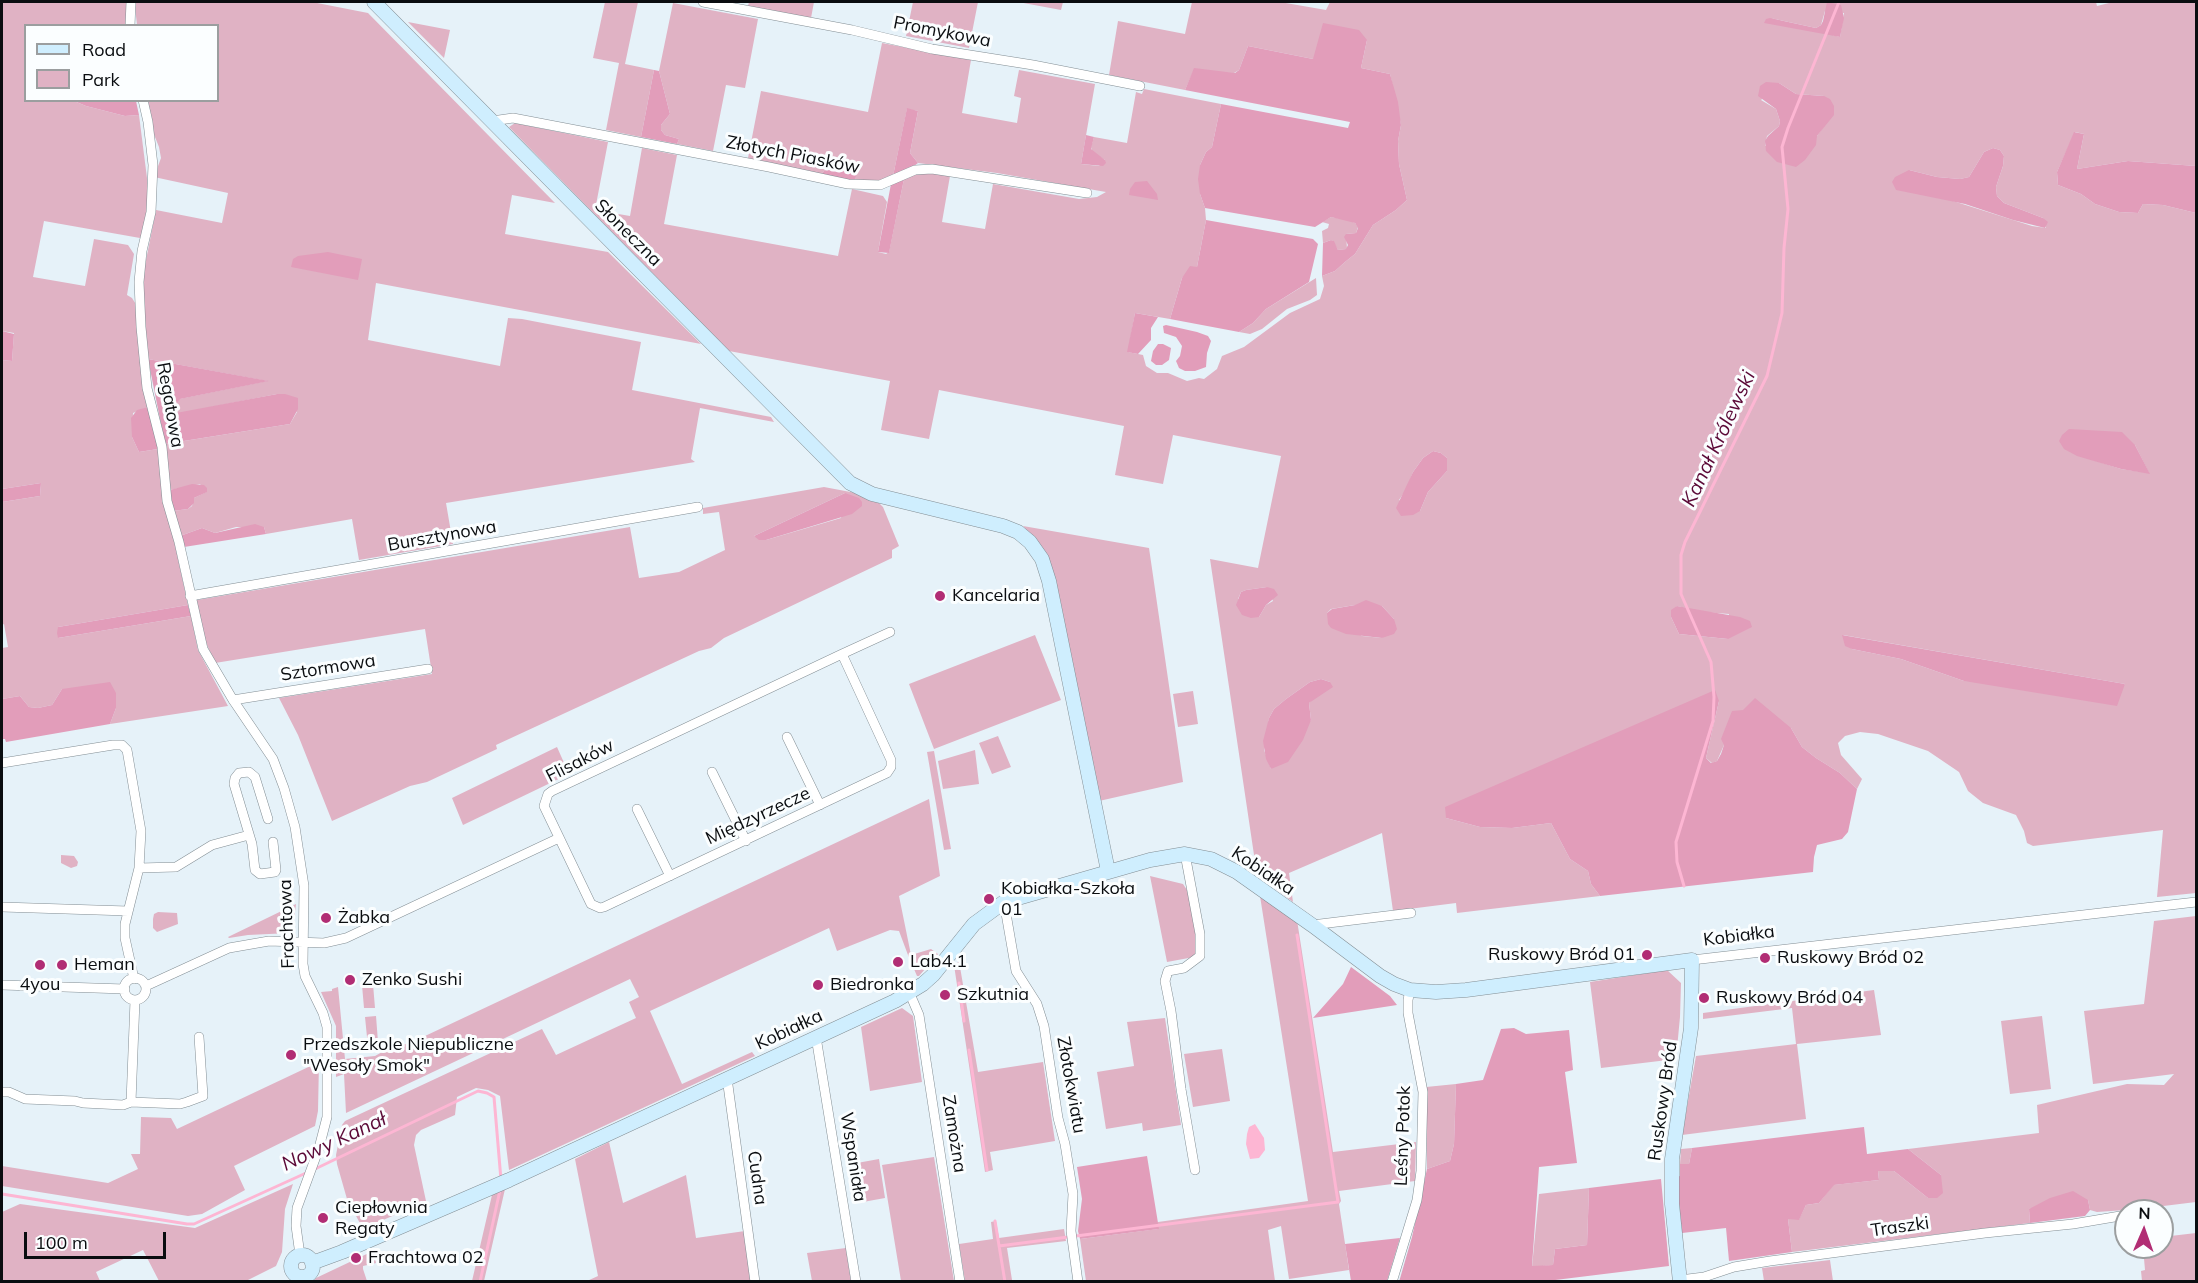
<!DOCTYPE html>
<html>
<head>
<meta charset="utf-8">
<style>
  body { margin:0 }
  #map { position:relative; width:2198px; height:1283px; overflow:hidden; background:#e6f2f9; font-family:Mulish,sans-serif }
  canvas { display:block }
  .frame { position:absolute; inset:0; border:3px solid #0a0d10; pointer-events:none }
  .legend { position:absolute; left:24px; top:24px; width:195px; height:78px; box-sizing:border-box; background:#fbfeff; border:2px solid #9b9e9f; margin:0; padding:8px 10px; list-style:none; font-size:18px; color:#0a0d10 }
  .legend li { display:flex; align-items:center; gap:12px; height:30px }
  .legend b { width:30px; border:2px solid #9b9e9f }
  .north { position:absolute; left:2114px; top:1199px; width:60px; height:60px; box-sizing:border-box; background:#fbfeff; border:2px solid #9b9e9f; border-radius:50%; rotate:2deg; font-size:16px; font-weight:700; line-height:24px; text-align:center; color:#0a0d10 }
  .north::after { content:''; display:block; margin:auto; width:21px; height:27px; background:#b12d74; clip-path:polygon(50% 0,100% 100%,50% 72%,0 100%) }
  .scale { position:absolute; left:24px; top:1232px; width:142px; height:27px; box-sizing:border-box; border:3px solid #0a0d10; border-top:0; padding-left:8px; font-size:18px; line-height:21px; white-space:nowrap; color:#0a0d10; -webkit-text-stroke:4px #fbfeff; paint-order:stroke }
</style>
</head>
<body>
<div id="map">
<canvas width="2198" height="1283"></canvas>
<div class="frame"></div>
<ul class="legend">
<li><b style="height:8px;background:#cfeefe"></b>Road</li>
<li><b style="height:16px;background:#e0b2c4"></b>Park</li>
</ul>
<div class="north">N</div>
<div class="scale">100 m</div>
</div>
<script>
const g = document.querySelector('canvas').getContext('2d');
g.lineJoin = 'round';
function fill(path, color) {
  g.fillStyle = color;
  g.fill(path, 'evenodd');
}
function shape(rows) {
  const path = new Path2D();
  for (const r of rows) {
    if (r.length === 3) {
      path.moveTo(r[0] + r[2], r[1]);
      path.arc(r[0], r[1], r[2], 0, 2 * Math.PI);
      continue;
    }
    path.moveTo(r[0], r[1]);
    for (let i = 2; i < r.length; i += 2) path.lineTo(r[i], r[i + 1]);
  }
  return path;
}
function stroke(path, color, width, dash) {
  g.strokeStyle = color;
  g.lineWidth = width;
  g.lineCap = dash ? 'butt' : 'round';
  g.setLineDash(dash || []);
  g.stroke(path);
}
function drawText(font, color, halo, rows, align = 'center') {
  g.font = font + ' Mulish,sans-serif';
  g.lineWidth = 6;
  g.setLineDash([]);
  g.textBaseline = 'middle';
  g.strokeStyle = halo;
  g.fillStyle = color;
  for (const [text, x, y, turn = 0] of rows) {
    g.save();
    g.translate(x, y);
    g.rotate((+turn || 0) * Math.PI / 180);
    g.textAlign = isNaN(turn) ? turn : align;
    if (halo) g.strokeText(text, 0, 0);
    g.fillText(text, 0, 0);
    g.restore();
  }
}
fill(shape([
  [2,2,128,2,127,25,26,26,26,100,74,101,86,106,125,116,139,115,148,186,147,223,140,238,44,221,33,277,85,286,94,239,128,245,134,254,127,295,132,298,137,306,148,407,133,413,132,437,139,452,158,449,169,517,188,605,58,627,58,638,191,616,198,650,228,706,110,724,116,708,62,689,52,705,38,708,29,707,20,696,2,699,2,648,8,647,4,624,2,625,2,502,40,496,41,483,2,489,2,360,12,361,14,333,2,331],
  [136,2,312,2,368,13,555,203,512,195,505,234,608,252,701,344,376,283,368,340,500,366,508,318,522,319,641,342,632,390,771,417,774,422,700,408,691,459,695,462,446,503,453,544,359,560,352,519,266,534,264,527,236,527,215,533,202,528,180,536,173,511,188,509,192,506,194,498,206,492,200,484,170,490,165,444,290,424,297,412,277,394,176,414,175,405,179,399,267,381,148,359,143,303,143,275,156,210,222,223,228,193,154,177,161,158,159,147,151,127,147,101,218,100,218,26,137,25,135,7],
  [605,2,638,2,625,64,654,70,641,137,606,130,619,63,593,58],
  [749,2,814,2,811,18,748,6],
  [913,2,978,2,969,48,906,36],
  [1018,2,1063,2,1061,10],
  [1192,2,1280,2,1326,10,1330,2,2096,2,2097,6,2113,2,2196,2,2196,166,2128,161,2077,169,2084,134,2075,132,2057,172,2058,185,2081,194,2095,204,2119,212,2138,213,2143,204,2163,205,2196,213,2196,893,2157,897,2163,830,2033,846,2027,843,2024,831,2016,815,1983,803,1968,791,1959,772,1928,751,1878,734,1860,732,1845,736,1838,743,1841,755,1862,779,1857,789,1840,773,1816,758,1802,747,1791,728,1724,745,1717,761,1712,763,1706,758,1719,701,1446,818,1480,827,1512,828,1551,823,1570,859,1588,871,1591,884,1600,896,1457,913,1456,903,1393,911,1382,833,1289,873,1293,902,1257,875,1210,559,1258,568,1281,456,1173,435,1163,484,1115,475,1124,426,939,390,929,439,881,430,890,381,729,351,509,127,515,123,608,142,595,210,630,216,642,148,677,155,664,224,838,256,852,189,883,196,887,202,878,252,886,254,889,252,904,179,914,174,924,172,950,176,942,222,985,229,993,184,1079,199,1097,197,1106,192,997,173,918,163,910,153,918,111,907,109,893,176,877,183,855,181,858,163,839,167,836,169,824,171,821,175,748,158,761,91,868,112,882,43,971,60,962,113,1017,123,1021,98,1014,96,1019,70,1095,84,1081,164,1099,166,1105,160,1092,152,1091,147,1094,137,1127,143,1136,92,1142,94,1144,89,1221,104,1212,147,1206,152,1200,165,1200,194,1205,208,1206,220,1197,267,1182,278,1170,319,1135,313,1128,352,1143,355,1146,366,1157,373,1168,373,1187,381,1199,378,1204,379,1217,369,1222,356,1244,347,1290,313,1320,299,1324,286,1322,276,1335,271,1345,262,1355,254,1373,225,1396,210,1407,200,1399,164,1398,141,1401,125,1393,87,1390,74,1361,68,1367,40,1313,59,1248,46,1239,70,1234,73,1193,72,1185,90,1109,75,1118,21,1185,34],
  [1825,11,1844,13,1840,37,1770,18,1816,28,1821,25],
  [1779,83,1796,94,1824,96,1824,126,1817,136,1765,146,1767,136,1779,126,1780,121,1776,109,1761,100],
  [1993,148,2000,150,2004,156,2003,166,1996,187,1997,196,2004,203,2043,218,2046,228,2032,226,1953,201,1909,170,1937,177,1960,179,1969,177,1984,152],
  [2135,445,2149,473,2121,469,2093,460],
  [1433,451,1441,453,1447,458,1447,471,1428,492,1420,511,1399,500,1406,490,1413,472,1423,458],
  [1267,587,1273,601,1266,605,1259,617,1238,599,1241,592,1246,590],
  [1355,605,1382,606,1394,619,1382,638,1362,636,1327,613,1331,609],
  [1677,606,1704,612,1729,614,1728,639,1679,634,1671,617],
  [1843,635,2125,684,2125,685,1964,681,1901,659,1852,649],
  [1321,679,1330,682,1309,703,1311,720,1271,769,1264,750,1269,718,1274,709,1286,699,1310,682],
  [673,3,758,19,745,88,726,85,713,151,677,144,679,139,665,135,661,130,661,125,670,114,659,71],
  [408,22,450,30,444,58],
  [1331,217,1349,220,1355,223,1358,227,1356,233,1346,234,1347,249,1338,250,1333,241,1331,240,1323,243,1322,231,1328,228,1329,224,1322,222],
  [1316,278,1317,295,1310,300,1287,309,1262,329,1250,334,1239,332,1253,323,1266,309],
  [824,487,861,494,877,501,883,507,899,546,892,550,892,558,724,638,711,648,699,651,496,745,497,749,427,782,410,786,332,821,298,735,279,698,432,674,425,629,215,663,204,638,196,607,197,600,630,527,639,578,679,572,725,550,719,512,703,514,703,508],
  [845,493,841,518,766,540,754,536],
  [1023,526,1149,548,1183,782,1099,801,1051,572,1045,551],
  [1035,635,1061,700,934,749,909,684],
  [1193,691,1198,724,1178,727,1173,694],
  [998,736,1011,767,992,774,979,743],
  [557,747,569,774,463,825,452,798],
  [975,750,979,784,943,789,938,761],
  [934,751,951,849,944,850,927,752],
  [929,799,940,876,899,896,911,955,931,949,938,954,919,976,917,976,908,955,899,931,890,930,837,951,829,928,650,1011,682,1084,752,1052,755,1056,509,1170,500,1096,488,1090,476,1088,457,1097,455,1115,421,1130,416,1135,414,1145,426,1201,363,1229,347,1199,337,1164,336,1155,342,1125,345,1121,542,1029,556,1055,636,1018,629,1002,639,997,630,979,346,1113,344,1074,336,1077,336,1026,321,992,332,991,332,989,338,987,345,1059,375,1056,384,1051,386,1045,408,1044],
  [61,855,74,856,78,862,77,866,71,868,61,863],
  [1150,876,1183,884,1189,893,1198,945,1194,957,1167,962],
  [1260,896,1297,920,1333,1152,1416,1142,1415,1181,1339,1191,1341,1201,1339,1204,1349,1270,1289,1279,1281,1226,1268,1230,1275,1281,1086,1281,1080,1239,1158,1229,1158,1222,1308,1201],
  [296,904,293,929,290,933,248,935,229,938,228,937],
  [158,912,177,913,178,924,157,932,153,928,153,919,154,914],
  [2196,916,2196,1202,2139,1209,2097,1212,2090,1210,2088,1200,2029,1209,2030,1223,1792,1252,1788,1219,1799,1219,1806,1205,1819,1203,1833,1185,1879,1180,1878,1171,1894,1171,1928,1198,1941,1175,1908,1149,2039,1133,2037,1105,2127,1084,2164,1085,2174,1074,2093,1084,2084,1011,2144,1004,2154,921],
  [963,959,960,967,978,1072,1043,1062,1055,1141,990,1152,993,1170,985,1172,954,965],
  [1667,970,1681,983,1680,1017,1676,1059,1601,1068,1590,982],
  [373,984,375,1008,364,1008,362,985],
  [1874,990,1881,1035,1797,1044,1806,1119,1682,1135,1696,1056,1796,1044,1792,1008,1703,1019,1703,1013],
  [902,1008,913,1016,922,1082,870,1091,861,1027],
  [376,1016,378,1042,374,1047,368,1047,365,1017],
  [2042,1016,2051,1089,2010,1094,2001,1021],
  [1165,1018,1181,1125,1143,1131,1142,1123,1106,1129,1097,1072,1134,1066,1127,1022],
  [1222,1049,1230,1101,1193,1107,1184,1054],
  [319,1062,318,1111,315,1126,234,1166,245,1190,202,1214,188,1216,2,1186,2,1166,108,1183,138,1169,131,1154,140,1154,141,1117,171,1118,177,1129],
  [1456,1084,1454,1144,1450,1161,1427,1169,1426,1087],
  [609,1142,623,1203,686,1175,696,1238,745,1231,753,1281,587,1281,598,1276,575,1159],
  [1692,1148,1689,1164,1680,1164,1681,1149],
  [934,1157,954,1281,901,1281,882,1165],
  [879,1159,885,1198,863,1202,857,1163],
  [293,1184,285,1209,282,1252,276,1266,246,1281,159,1281,143,1250,96,1272,100,1281,2,1281,2,1212,20,1204,195,1228],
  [1589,1188,1587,1245,1555,1249,1553,1265,1532,1267,1539,1194],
  [505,1189,484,1281,472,1281,492,1195],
  [996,1221,999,1238,1064,1229,1066,1241,1007,1248,1012,1280,965,1281,959,1244,993,1239,991,1222],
  [2196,1233,2196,1281,2142,1281,2141,1271,2145,1270,2143,1247,2162,1247,2162,1237],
  [846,1248,851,1281,812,1281,807,1253],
  [373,1251,376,1263,363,1266,363,1269,367,1281,314,1281,316,1278],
  [1830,1260,1833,1281,1764,1281,1762,1268]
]), '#e0b2c4');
fill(shape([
  [1827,2,1841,5,1844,18,1840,37,1764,23,1766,19,1770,18,1816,28,1821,25,1823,21],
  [1323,23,1359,30,1367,40,1361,68,1390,74,1398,102,1401,125,1398,141,1399,164,1407,200,1396,210,1373,225,1355,254,1345,262,1335,271,1322,276,1323,243,1331,240,1334,241,1338,250,1346,249,1348,245,1344,237,1346,234,1356,233,1358,228,1355,223,1331,217,1315,227,1205,208,1200,194,1198,179,1200,165,1206,152,1212,147,1221,104,1348,128,1350,122,1185,90,1194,68,1235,73,1239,70,1248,46,1313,59],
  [654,70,659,71,670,114,661,125,661,130,665,135,679,139,677,144,641,137],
  [1766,82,1779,83,1796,94,1824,96,1830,99,1834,106,1834,115,1817,136,1816,145,1805,160,1796,167,1777,162,1766,151,1765,141,1768,136,1779,126,1780,121,1776,109,1758,96,1760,86],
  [74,101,136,101,139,115,125,116,86,106],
  [907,108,918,111,910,153,918,163,910,169,893,176],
  [2074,132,2084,134,2077,169,2128,161,2196,166,2196,213,2163,205,2143,204,2138,213,2119,212,2095,204,2081,194,2058,185,2057,172],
  [1086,135,1094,137,1091,149,1105,160,1106,163,1103,166,1081,164],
  [1993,148,2000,150,2004,156,2003,166,1996,187,1997,196,2004,203,2043,218,2048,222,2045,228,2013,220,1965,204,1896,190,1892,182,1895,177,1909,170,1937,177,1960,179,1969,177,1984,152],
  [847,162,859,162,855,181,821,175,824,171,836,169],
  [904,179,889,253,878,252,891,184],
  [1147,181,1157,194,1158,200,1129,195,1130,189,1135,182],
  [1206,220,1313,239,1318,244,1309,282,1266,309,1253,323,1239,332,1170,319,1182,278,1190,266,1197,267],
  [328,252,362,259,358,280,291,267,293,259,298,256],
  [1135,313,1158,317,1151,328,1151,340,1138,354,1127,352],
  [1166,325,1197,332,1208,336,1211,341,1207,353,1206,367,1195,371,1185,371,1179,368,1176,361,1180,356,1182,346,1176,337,1164,333,1163,326],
  [2,331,14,334,12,361,2,360],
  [1158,344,1163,344,1171,348,1169,360,1162,365,1156,365,1151,361,1153,351],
  [148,359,269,381,180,399,175,405,176,413,277,394,285,394,298,398,298,409,290,424,165,444],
  [148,407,158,449,139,452,132,437,131,418,137,410],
  [2069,429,2122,432,2135,445,2150,474,2121,469,2077,456,2064,449,2059,441,2062,435],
  [1433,451,1441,453,1447,458,1447,471,1428,492,1420,511,1413,515,1401,516,1396,508,1413,472,1423,458],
  [41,483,40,496,2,502,2,489],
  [192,484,204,485,207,488,207,492,194,498,194,503,188,509,173,511,170,490],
  [845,493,859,498,862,502,862,506,852,514,766,540,759,540,754,536],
  [255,524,264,527,266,534,184,547,180,536,202,528,215,533],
  [1267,587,1274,589,1278,595,1266,605,1259,617,1251,618,1242,615,1236,605,1241,592,1246,590],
  [1366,600,1382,606,1394,619,1397,629,1394,634,1382,638,1346,634,1331,628,1328,624,1327,613,1332,609,1355,605],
  [188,605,191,616,58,638,57,633,58,627],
  [1677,606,1740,617,1750,621,1752,627,1728,639,1679,634,1671,617,1671,610],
  [1842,635,2125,684,2117,706,1964,681,1901,659,1852,649,1845,646],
  [1321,679,1330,682,1333,687,1309,703,1311,720,1303,740,1288,762,1271,769,1266,759,1263,741,1269,718,1274,709,1286,699,1310,682],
  [110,682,116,693,116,708,110,724,6,742,5,739,2,739,2,699,20,696,29,707,38,708,52,705,62,689],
  [1715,690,1719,701,1706,758,1711,763,1717,761,1721,754,1724,745,1721,739,1732,711,1743,710,1755,698,1791,728,1802,747,1816,758,1840,773,1857,789,1848,832,1842,839,1817,845,1814,857,1813,872,1600,896,1591,884,1588,871,1570,859,1551,823,1512,828,1480,827,1446,818,1445,807],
  [1351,967,1390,996,1397,1005,1313,1018,1343,984],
  [1514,1028,1526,1034,1569,1030,1573,1070,1565,1072,1577,1163,1539,1167,1532,1266,1553,1265,1555,1249,1587,1245,1589,1188,1661,1179,1669,1266,1539,1282,1399,1282,1412,1237,1427,1169,1450,1161,1454,1144,1456,1084,1483,1080,1501,1029],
  [1864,1127,1867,1154,1908,1149,1941,1175,1943,1193,1937,1198,1928,1198,1894,1171,1878,1171,1879,1180,1834,1185,1819,1203,1806,1205,1799,1220,1788,1219,1792,1252,1729,1261,1726,1228,1682,1233,1676,1177,1680,1176,1680,1164,1689,1164,1692,1148],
  [1147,1156,1159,1229,1080,1239,1078,1231,1082,1199,1077,1167],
  [2073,1191,2088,1200,2090,1210,2085,1216,2030,1223,2029,1209,2050,1198],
  [1400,1238,1387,1281,1351,1281,1345,1244]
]), '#e29dba');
fill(shape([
  [1255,1124,1264,1138,1265,1150,1259,1158,1250,1159,1246,1144,1247,1134,1249,1127]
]), '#fdb6d3');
stroke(shape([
  [1684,886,1677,862,1676,842,1713,721,1714,697,1711,662,1681,594,1681,555,1685,542,1767,376,1782,313,1784,248,1788,209,1782,147,1788,128,1839,2],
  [959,983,964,1021],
  [969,1050,987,1170],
  [315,1169,478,1091,487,1093,494,1097,501,1180],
  [2,1194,187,1224,194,1224,306,1173],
  [995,1221,1005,1282],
  [999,1246,1338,1202,1297,935],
  [480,1282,500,1190]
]), '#fdb6d3', 3);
const street = shape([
  [703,2,852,30,932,49,1033,65,1140,86],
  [130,26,131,2],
  [143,100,148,122,153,165,151,212,142,251,139,282,141,327,147,388,162,447,167,501,179,542,203,649,233,700,273,759,284,788,295,827,304,886,303,964,305,976,323,1013,327,1027,327,1117,319,1148,297,1208,296,1226,300,1255],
  [492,121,513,118,769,167,848,184,880,185,915,170,932,169,1087,193],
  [190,596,698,507],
  [842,654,891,760,891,767,887,773,604,907,600,908,591,904,544,806,548,794,552,791,842,654,890,632],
  [233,700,428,669],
  [787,737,820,805],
  [2,763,113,745,122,745,127,750,141,831,139,868,125,924,125,938,134,979],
  [712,772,746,841],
  [637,809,670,876],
  [268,819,255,777,249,772,239,773,235,778,234,784,252,844,255,870,260,874,275,872,276,870,273,842],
  [1185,854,1200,934,1200,956,1184,968,1168,971,1165,981,1171,1011,1181,1089,1195,1170],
  [139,868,176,867,212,845,249,835],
  [1004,902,1016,971,1037,1004,1044,1026,1058,1118,1065,1144,1073,1194,1071,1231,1078,1282],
  [2,907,128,911],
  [1312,925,1411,913],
  [1692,960,2196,902],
  [135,989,11],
  [2,985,125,989],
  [146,986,229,948,269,941,324,943,346,938,559,838],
  [910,994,919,1015,960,1282],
  [816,1037,856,1282],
  [727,1078,755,1282],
  [2,1092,9,1092,25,1099,75,1101,83,1103,123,1105,131,1102,180,1104,187,1102,203,1096,199,1037],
  [131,1102,135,1000],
  [1680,1280,1704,1277,1734,1267,1770,1261,1985,1233,2073,1224,2126,1215],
  [1392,1282,1417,1200,1421,1171,1423,1092,1408,1013,1408,1000,1410,990]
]);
const secondary = shape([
  [374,2,850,483,872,494,1003,526,1018,532,1030,542,1042,559,1049,581,1108,871],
  [302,1266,11],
  [312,1263,342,1252,509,1180,895,1001,923,984,933,975,974,924,1004,902,1150,860,1185,854,1211,859,1237,872,1312,925,1380,976,1394,984,1410,990,1436,992,1466,990,1692,960,1691,1028,1672,1159,1672,1204,1680,1282]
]);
stroke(street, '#838e94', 10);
stroke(secondary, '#838e94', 15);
stroke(street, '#fff', 9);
stroke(secondary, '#cfeefe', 14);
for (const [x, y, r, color] of [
  [940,596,6,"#b12d74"],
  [989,899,6,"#b12d74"],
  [326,918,6,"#b12d74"],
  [1647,955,6,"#b12d74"],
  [1765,958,6,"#b12d74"],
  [898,962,6,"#b12d74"],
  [40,965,6,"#b12d74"],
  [62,965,6,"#b12d74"],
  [350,980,6,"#b12d74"],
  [818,985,6,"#b12d74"],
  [945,995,6,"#b12d74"],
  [1704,998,6,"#b12d74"],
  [291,1055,6,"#b12d74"],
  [323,1218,6,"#b12d74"],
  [356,1258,6,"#b12d74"]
]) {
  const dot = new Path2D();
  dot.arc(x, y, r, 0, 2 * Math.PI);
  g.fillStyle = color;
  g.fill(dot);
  stroke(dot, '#fbfeff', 2);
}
drawText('18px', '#0a0d10', '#fbfeff', [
  ["Promykowa",942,32,11],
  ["Złotych Piasków",793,155,11],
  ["Słoneczna",628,233,45],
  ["Regatowa",170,405,80],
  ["Bursztynowa",442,536,-10],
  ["Sztormowa",328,668,-9],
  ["Flisaków",580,761,-27],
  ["Międzyrzecze",758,816,-25],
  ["Kobiałka",1263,871,34],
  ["Frachtowa",287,924,-92],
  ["Kobiałka",1739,936,-7],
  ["Kobiałka",789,1030,-25],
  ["Złotokwiatu",1071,1085,80],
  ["Ruskowy Bród",1663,1101,-82],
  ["Zamożna",954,1134,81],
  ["Leśny Potok",1403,1136,-88],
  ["Wspaniała",853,1157,81],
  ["Cudna",757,1178,82],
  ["Traszki",1900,1227,-8]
]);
drawText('18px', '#0a0d10', '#fbfeff', [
  ["Kancelaria",952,596],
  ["Kobiałka-Szkoła",1001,889],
  ["01",1001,910],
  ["Żabka",338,918],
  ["Ruskowy Bród 01",1635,955,"right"],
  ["Ruskowy Bród 02",1777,958],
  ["Lab4.1",910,962],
  ["Heman",74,965],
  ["Zenko Sushi",362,980],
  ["4you",40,985,"center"],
  ["Biedronka",830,985],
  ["Szkutnia",957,995],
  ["Ruskowy Bród 04",1716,998],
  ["Przedszkole Niepubliczne",303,1045],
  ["\"Wesoły Smok\"",303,1066],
  ["Ciepłownia",335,1208],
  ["Regaty",335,1229],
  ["Frachtowa 02",368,1258]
], 'left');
drawText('italic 20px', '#5b0937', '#fbfeff', [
  ["Kanał Królewski",1719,439,-65],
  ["Nowy Kanał",334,1142,-25]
]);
</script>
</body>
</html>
